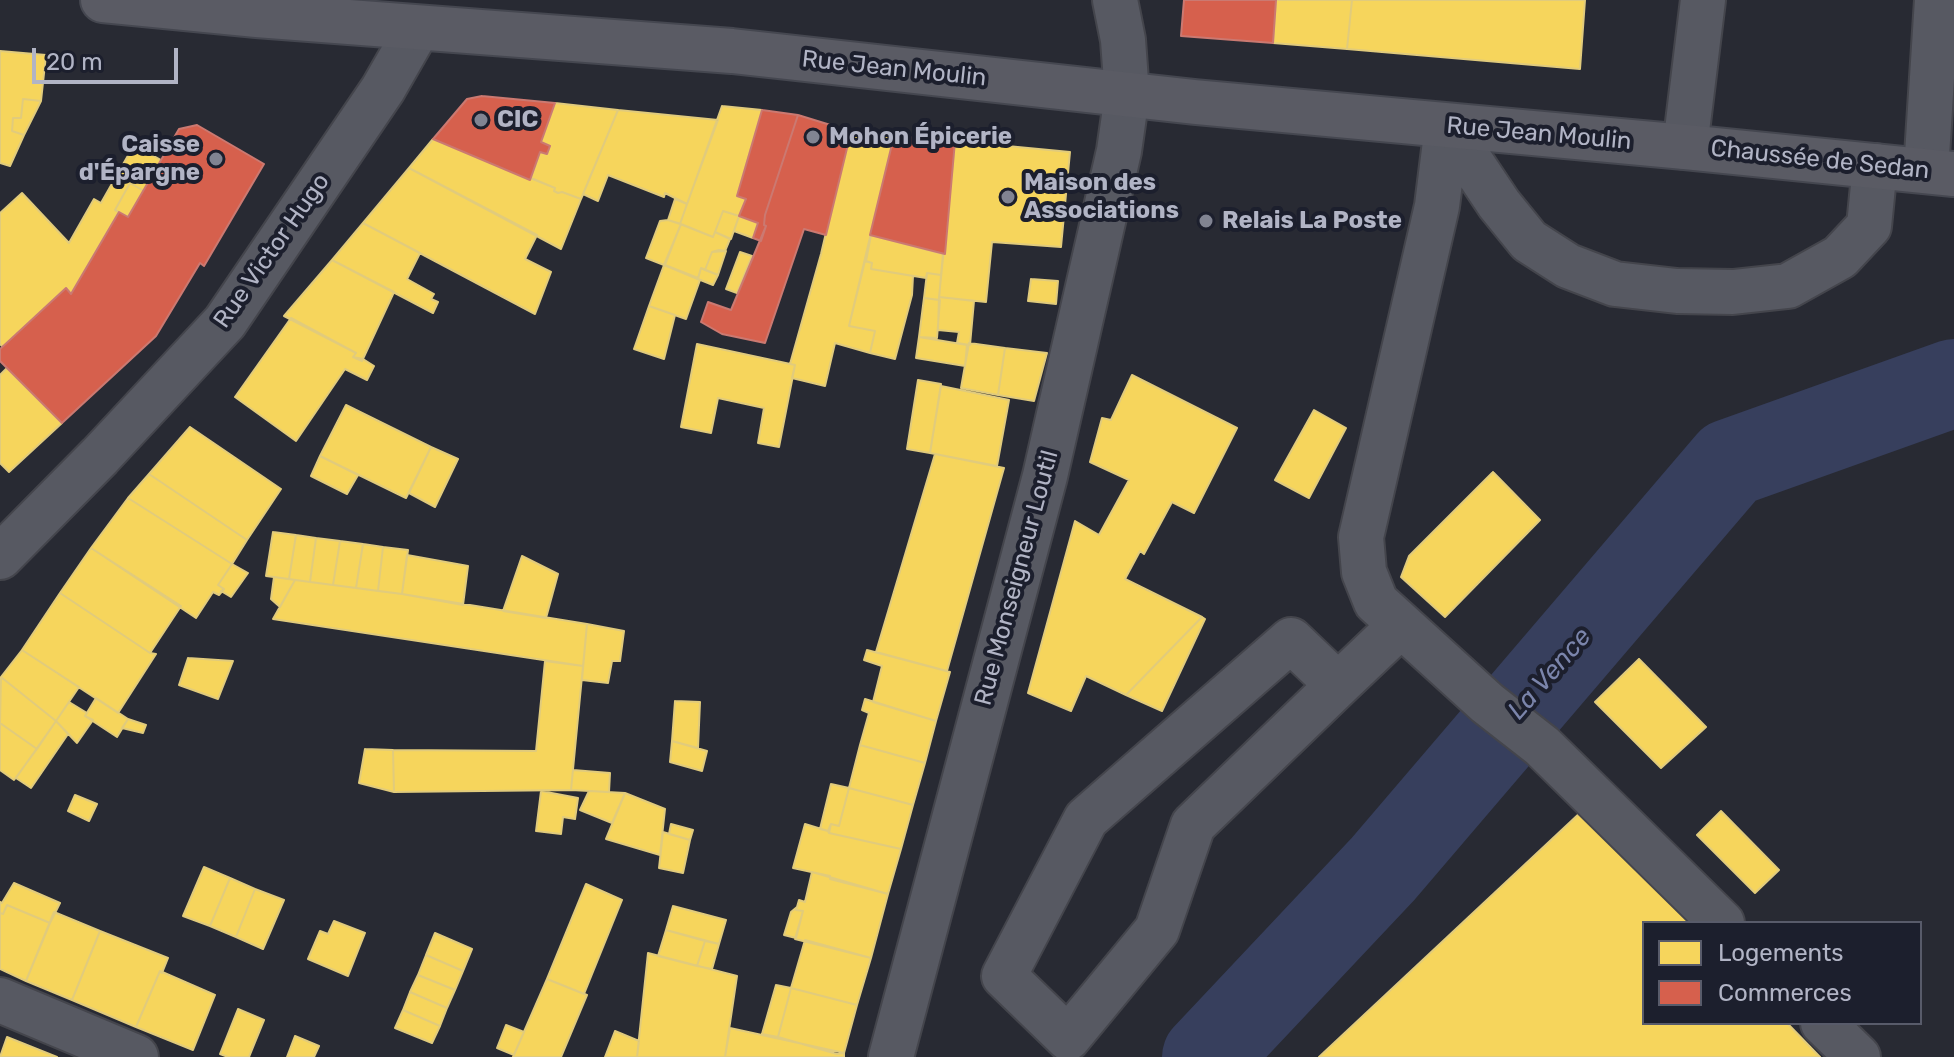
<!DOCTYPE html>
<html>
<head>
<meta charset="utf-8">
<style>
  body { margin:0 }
  #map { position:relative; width:1954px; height:1057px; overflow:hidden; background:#282a33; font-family:Rubik,sans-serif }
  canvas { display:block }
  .legend { position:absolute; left:1642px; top:921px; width:280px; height:104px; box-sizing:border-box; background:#1c1f2d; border:2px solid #585b6a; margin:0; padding:10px 14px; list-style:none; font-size:24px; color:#b1b4c5 }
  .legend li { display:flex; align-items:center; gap:16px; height:40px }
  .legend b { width:40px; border:2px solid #585b6a }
  .scale { position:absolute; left:32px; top:48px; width:146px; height:36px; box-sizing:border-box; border:4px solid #b1b4c5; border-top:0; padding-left:10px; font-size:24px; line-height:28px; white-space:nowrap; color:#b1b4c5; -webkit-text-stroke:6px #1c1f2d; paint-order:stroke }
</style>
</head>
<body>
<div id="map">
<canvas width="1954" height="1057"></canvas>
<ul class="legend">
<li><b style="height:22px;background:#f6d55c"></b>Logements</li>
<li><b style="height:22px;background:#d6604d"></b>Commerces</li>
</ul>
<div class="scale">20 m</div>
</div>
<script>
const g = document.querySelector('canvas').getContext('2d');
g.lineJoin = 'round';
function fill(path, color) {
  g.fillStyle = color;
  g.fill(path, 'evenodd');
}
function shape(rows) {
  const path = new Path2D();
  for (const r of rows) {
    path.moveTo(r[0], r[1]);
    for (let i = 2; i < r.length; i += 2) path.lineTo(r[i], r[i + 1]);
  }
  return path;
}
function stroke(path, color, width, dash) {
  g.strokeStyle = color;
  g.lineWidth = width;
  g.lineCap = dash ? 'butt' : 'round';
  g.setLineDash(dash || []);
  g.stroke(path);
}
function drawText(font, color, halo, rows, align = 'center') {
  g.font = font + ' Rubik,sans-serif';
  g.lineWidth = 8;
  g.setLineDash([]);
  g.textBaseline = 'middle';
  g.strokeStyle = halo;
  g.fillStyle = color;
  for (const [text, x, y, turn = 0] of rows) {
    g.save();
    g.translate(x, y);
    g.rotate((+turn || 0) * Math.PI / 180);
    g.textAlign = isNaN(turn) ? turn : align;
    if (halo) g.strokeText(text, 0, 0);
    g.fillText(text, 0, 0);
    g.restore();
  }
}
const homes = shape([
  [1276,0,1352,0,1347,49,1273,43,1276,0],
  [1352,0,1585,0,1580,69,1347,49,1352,0],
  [0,51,46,55,41,101,23,99,21,118,13,118,12,131,24,135,10,166,0,163,0,51],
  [23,99,41,101,24,135,12,131,13,118,21,118,23,99],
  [555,103,618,110,581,199,562,192,558,193,554,191,555,188,531,178,540,152,547,154,550,146,541,142,555,103],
  [722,106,762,110,737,196,746,199,739,216,723,211,713,237,680,224,722,106],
  [618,110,718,120,687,204,665,193,664,197,608,175,598,201,583,194,618,110],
  [850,131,894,136,849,326,875,331,870,353,835,343,825,386,792,378,795,365,790,364,821,254,850,131],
  [433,139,555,188,554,191,558,193,562,192,581,199,561,249,409,168,433,139],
  [955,141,1070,152,1061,247,992,242,986,302,939,297,955,141],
  [134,145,161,160,144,191,130,183,115,210,119,212,71,294,66,288,3,347,0,344,0,213,22,193,69,243,94,199,101,203,134,145],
  [409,168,537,235,525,259,551,272,535,314,363,223,409,168],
  [130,183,144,191,128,217,115,210,130,183],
  [675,199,687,204,680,224,668,220,675,199],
  [723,211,739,216,731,239,715,232,723,211],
  [739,216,758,223,753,238,734,231,739,216],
  [668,220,681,224,664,265,646,258,660,221,668,220],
  [363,223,420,253,407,279,434,294,431,299,438,302,433,313,332,260,363,223],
  [681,224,713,237,715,232,730,239,725,251,712,252,705,270,701,268,698,278,665,265,681,224],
  [871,235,943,254,941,275,927,273,926,278,871,269,872,263,866,261,871,235],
  [719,250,726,251,718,275,705,270,712,252,719,250],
  [740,252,752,256,737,293,726,289,740,252],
  [332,260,394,292,362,361,353,357,356,353,284,316,332,260],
  [865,261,872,263,871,269,913,276,912,295,895,359,870,353,875,331,849,326,865,261],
  [664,265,700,280,686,319,649,306,664,265],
  [701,268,718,275,713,285,698,279,701,268],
  [927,273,941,275,939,300,924,298,927,273],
  [1031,279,1058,281,1056,304,1028,301,1031,279],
  [939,297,974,301,970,345,957,343,959,332,938,330,939,297],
  [924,298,940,300,937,338,919,337,924,298],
  [649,306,675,315,664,359,634,349,649,306],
  [291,318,356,353,353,357,363,359,374,366,367,380,345,369,296,441,235,397,291,318],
  [919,337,967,345,965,366,916,358,919,337],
  [969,343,1005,348,998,395,961,388,969,343],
  [697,344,795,365,779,447,758,443,764,408,718,398,711,433,681,427,697,344],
  [1005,348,1047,353,1034,401,998,395,1005,348],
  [7,368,62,423,9,472,0,463,0,375,7,368],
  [1132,375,1237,428,1194,513,1172,502,1144,554,1140,551,1125,579,1202,617,1126,695,1086,676,1071,711,1028,693,1075,521,1099,535,1129,480,1090,462,1102,418,1111,420,1132,375],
  [918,380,941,384,930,453,907,449,918,380],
  [941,386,1009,400,997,466,930,453,941,386],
  [346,405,431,447,406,498,320,456,346,405],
  [1314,410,1346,428,1309,498,1275,480,1314,410],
  [190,427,281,489,247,540,149,474,190,427],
  [431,447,458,459,435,507,409,493,431,447],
  [935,454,1004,468,947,671,876,652,935,454],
  [320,456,358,475,347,494,311,476,320,456],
  [1493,472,1540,520,1445,617,1401,577,1409,556,1493,472],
  [149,474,247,540,232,564,128,498,149,474],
  [128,498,232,564,218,585,224,589,219,595,213,592,196,618,91,548,128,498],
  [273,532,296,535,289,579,266,576,273,532],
  [296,535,316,538,310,582,289,579,296,535],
  [316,538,340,541,333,585,310,582,316,538],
  [340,541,363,544,356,588,333,585,340,541],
  [363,544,383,547,378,591,356,588,363,544],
  [383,547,408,550,402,594,378,591,383,547],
  [91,548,181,606,150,653,60,593,91,548],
  [407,555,468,566,463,605,402,594,407,555],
  [522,556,558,574,546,618,503,611,522,556],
  [232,564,248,573,231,597,221,591,224,589,218,585,232,564],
  [274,577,295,580,280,607,271,599,274,577],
  [295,580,402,594,587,624,583,666,273,619,295,580],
  [60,593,150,653,156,654,118,713,22,650,60,593],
  [1202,617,1205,619,1162,711,1126,695,1202,617],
  [587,624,624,631,620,661,612,661,608,683,582,680,587,624],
  [22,650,79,687,56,721,1,677,22,650],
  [867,650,950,672,936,721,873,702,882,666,864,660,867,650],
  [188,658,233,661,218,699,179,685,188,658],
  [1639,659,1706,727,1661,768,1595,702,1639,659],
  [545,661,583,666,571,790,394,792,393,750,536,751,545,661],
  [1,677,56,721,37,749,0,723,1,677],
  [96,698,128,719,117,737,85,716,96,698],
  [865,699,936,721,925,763,860,745,869,713,862,710,865,699],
  [675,701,700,702,698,748,672,741,675,701],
  [69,702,87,713,85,716,93,720,77,743,56,721,69,702],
  [128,719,146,725,143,733,122,728,128,719],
  [56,721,68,734,31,788,16,778,56,721],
  [0,723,37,749,14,780,0,770,0,723],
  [672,741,707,751,702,771,670,762,672,741],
  [860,745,925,763,913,805,849,788,860,745],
  [365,749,393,750,394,792,359,783,365,749],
  [573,770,610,773,609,792,571,790,573,770],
  [831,784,849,788,839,826,831,824,828,831,820,829,831,784],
  [849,788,913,805,901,849,829,833,831,824,839,826,849,788],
  [541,791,578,798,575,819,563,817,561,834,536,831,541,791],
  [589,791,625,793,612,823,580,810,589,791],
  [625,793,665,809,660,855,606,839,625,793],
  [75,795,97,804,89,821,68,811,75,795],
  [1582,811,1691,923,1644,923,1644,1023,1787,1023,1820,1057,1319,1057,1582,811],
  [1721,811,1779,870,1755,893,1697,835,1721,811],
  [671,824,693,830,690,840,669,834,671,824],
  [805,824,828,831,829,833,901,849,888,894,830,879,830,876,793,868,805,824],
  [663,832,690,840,683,873,659,868,663,832],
  [204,867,230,878,210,926,183,916,204,867],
  [812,872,888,894,871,958,795,939,803,911,796,910,797,907,799,900,805,902,812,872],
  [230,878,255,889,236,937,210,926,230,878],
  [14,883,60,903,50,923,7,905,3,914,0,913,0,902,2,903,14,883],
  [586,884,622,900,584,994,547,979,586,884],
  [255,889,284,900,263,949,236,937,255,889],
  [7,905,50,923,26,981,0,969,0,913,3,914,7,905],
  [673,906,726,920,719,944,666,930,673,906],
  [797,907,796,910,803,911,796,938,784,935,791,912,797,907],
  [54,912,100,931,72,1000,26,981,54,912],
  [334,921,365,933,348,976,308,959,320,931,328,934,334,921],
  [666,930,705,941,697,966,658,956,666,930],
  [100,931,168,958,162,973,160,971,136,1027,72,1000,100,931],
  [435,933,472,949,463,971,426,955,435,933],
  [805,940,871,958,857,1005,791,988,805,940],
  [705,941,719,944,712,969,697,966,705,941],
  [648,953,737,976,725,1057,637,1057,648,953],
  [426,955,463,971,455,990,418,975,426,955],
  [160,971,215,995,193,1050,136,1027,160,971],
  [418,975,455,990,447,1008,410,992,418,975],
  [547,979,587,995,561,1057,513,1057,547,979],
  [776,985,791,988,778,1037,762,1034,776,985],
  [791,988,857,1005,844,1053,837,1054,778,1037,791,988],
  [410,992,447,1008,440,1026,403,1010,410,992],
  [238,1009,264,1020,249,1057,228,1057,220,1054,238,1009],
  [403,1010,440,1026,432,1043,395,1028,403,1010],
  [506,1025,524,1032,514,1055,497,1048,506,1025],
  [730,1028,844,1053,844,1057,725,1057,730,1028],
  [615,1031,639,1041,637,1057,605,1057,615,1031],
  [295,1036,319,1046,314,1057,287,1057,295,1036],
  [7,1037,57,1057,0,1057,7,1037]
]);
fill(homes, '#f6d55c');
stroke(homes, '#e1cb7c', 2);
const shops = shape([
  [1184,0,1276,0,1273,43,1181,36,1184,0],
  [482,96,555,103,541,142,550,146,547,154,540,152,530,180,433,139,467,99,482,96],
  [762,110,798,115,765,215,764,225,766,226,761,241,753,238,758,223,739,216,746,199,737,196,762,110],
  [798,115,837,127,835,138,849,140,826,235,804,229,765,343,722,334,701,322,708,302,731,310,766,226,764,225,765,215,798,115],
  [197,125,264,164,204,266,200,263,156,336,62,423,0,361,0,349,66,288,71,294,119,212,128,217,179,129,197,125],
  [894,136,955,141,945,254,870,235,894,136]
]);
fill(shops, '#d6604d');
stroke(shops, '#cb7971', 2);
stroke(shape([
  [1206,1057,1383,869,1730,463,1954,383]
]), '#373f5d', 88);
const minor = shape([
  [1447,126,1437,206,1361,537,1364,572,1376,602,1487,703,1542,746,1722,923],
  [1447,126,1499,204,1529,241,1568,266,1615,284,1677,291,1733,292,1788,286,1840,257,1869,226,1875,166],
  [1685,147,1703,0],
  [1926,171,1937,0],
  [0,557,100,456,225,322,383,89,418,28],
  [1338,685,1291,640,1086,819,1004,976,1068,1038,1157,930,1193,825,1338,685,1401,625],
  [0,1000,136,1057],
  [1823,1023,1858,1057],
  [891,1057,1045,476,1119,151,1127,95,1123,40,1115,0]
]);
const major = shape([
  [103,0,257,15,732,51,1195,102,1685,147,1954,174]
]);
stroke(minor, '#44454c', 48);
stroke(major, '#454750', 48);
stroke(minor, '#575962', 44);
stroke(major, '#5a5b64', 44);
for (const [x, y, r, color] of [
  [481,120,8,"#818492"],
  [813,137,8,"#818492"],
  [216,159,8,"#818492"],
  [1008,197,8,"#818492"],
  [1206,221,8,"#818492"]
]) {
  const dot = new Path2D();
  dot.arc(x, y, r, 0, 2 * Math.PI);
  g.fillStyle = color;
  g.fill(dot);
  stroke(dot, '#1c1f2d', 3);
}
drawText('24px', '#b1b4c5', '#1c1f2d', [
  ["Rue Jean Moulin",894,69,6],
  ["Rue Jean Moulin",1539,134,5],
  ["Chaussée de Sedan",1820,160,6],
  ["Rue Victor Hugo",272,251,-55],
  ["Rue Monseigneur Loutil",1017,578,-75]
]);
drawText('bold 24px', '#b1b4c5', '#1c1f2d', [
  ["CIC",497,120],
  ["Mohon Épicerie",829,137],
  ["Caisse",200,145,"right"],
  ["d'Épargne",200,173,"right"],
  ["Maison des",1024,183],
  ["Associations",1024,211],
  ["Relais La Poste",1222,221]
], 'left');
drawText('italic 26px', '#7b85ab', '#1c1f2d', [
  ["La Vence",1550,674,-49]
]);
</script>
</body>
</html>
